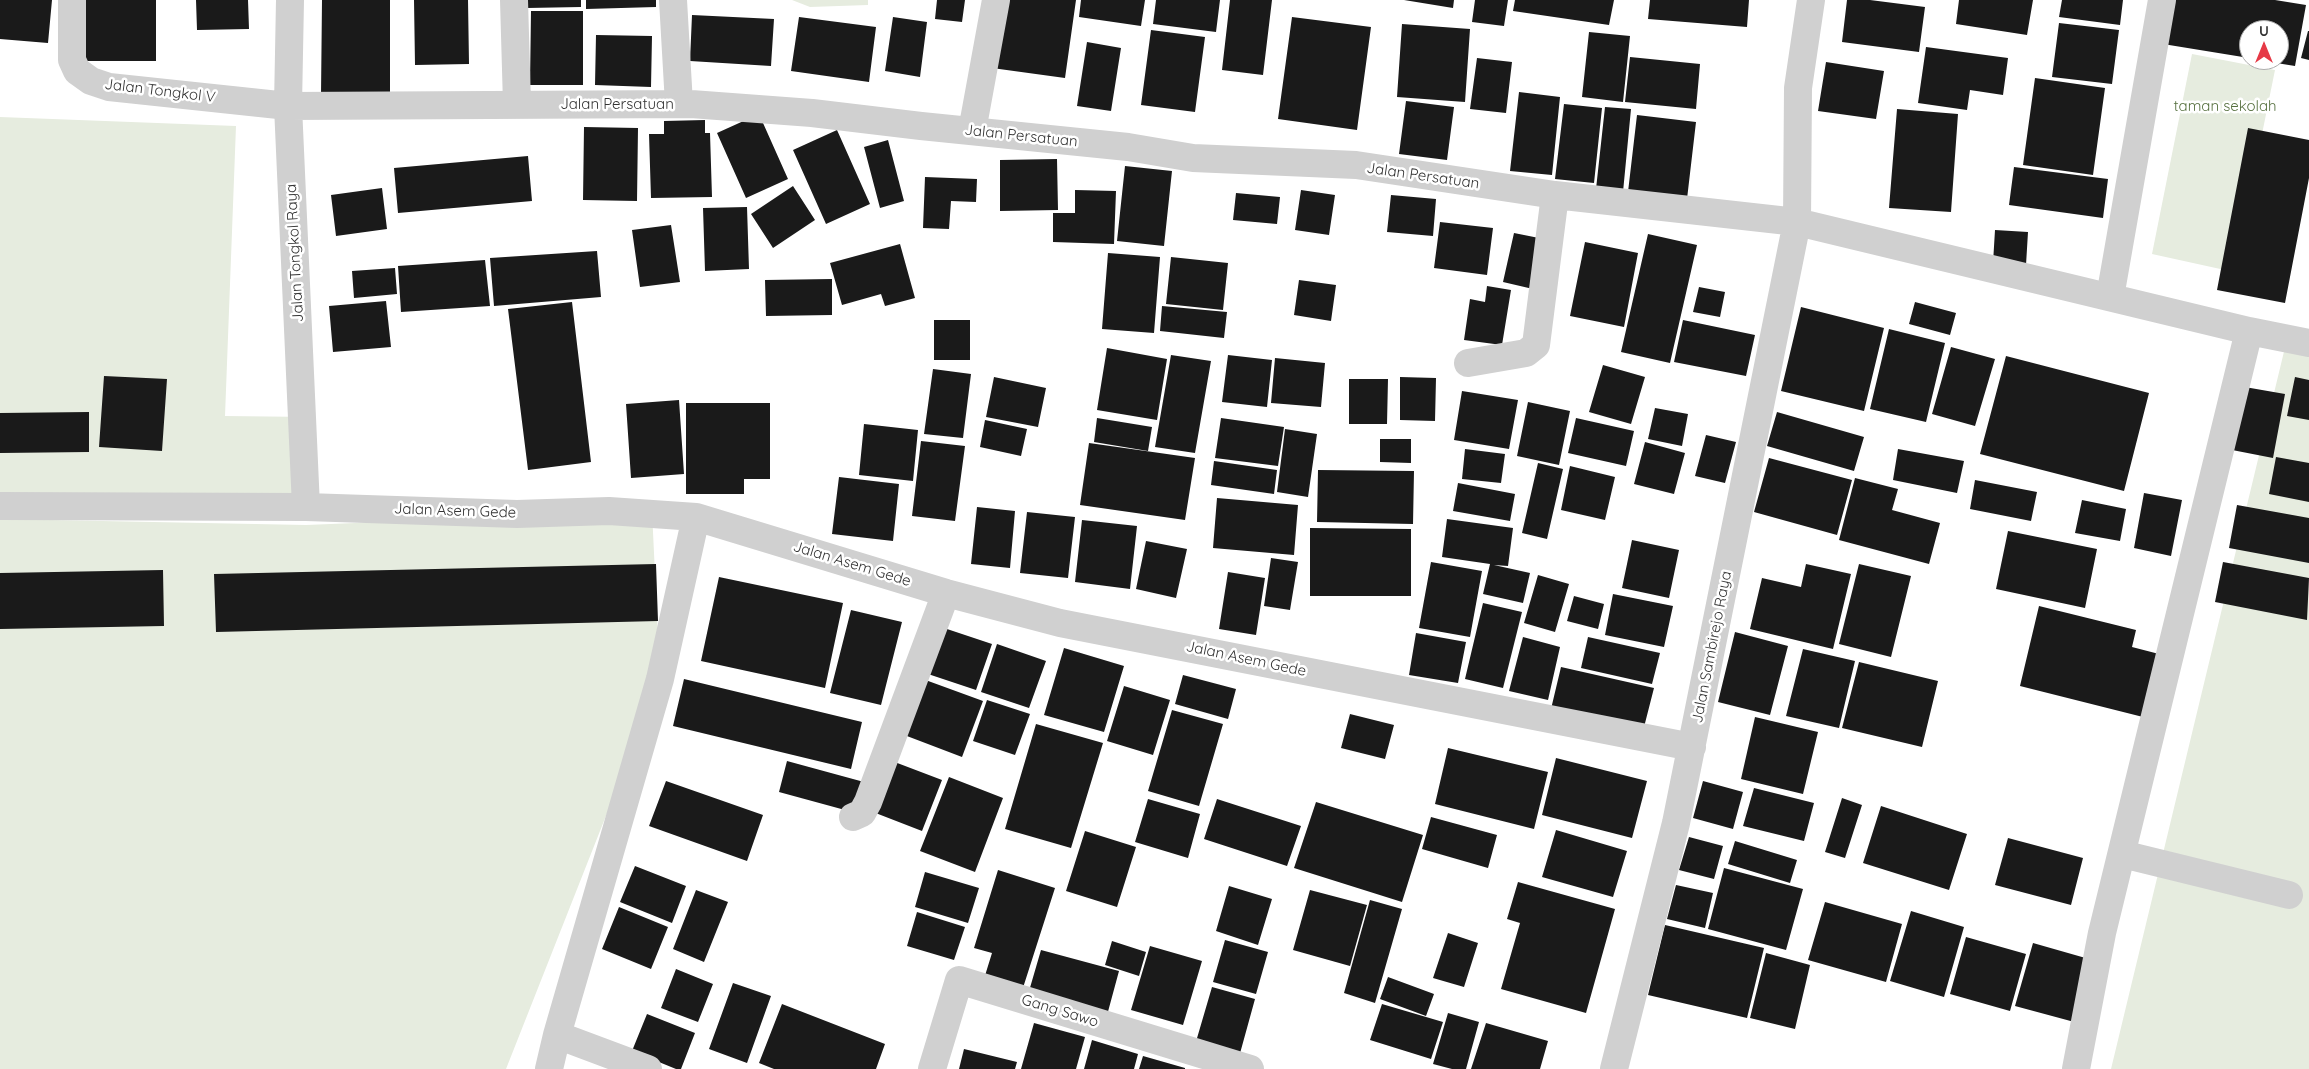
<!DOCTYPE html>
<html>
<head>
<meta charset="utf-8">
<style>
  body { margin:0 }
  #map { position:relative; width:2309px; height:1069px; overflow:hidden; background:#fff; font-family:Quicksand,sans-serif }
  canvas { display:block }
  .north { position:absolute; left:2239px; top:20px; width:50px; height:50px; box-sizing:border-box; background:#fff; border:1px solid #adadad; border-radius:50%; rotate:0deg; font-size:14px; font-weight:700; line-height:20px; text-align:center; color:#333 }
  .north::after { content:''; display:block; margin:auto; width:18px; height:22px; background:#e63946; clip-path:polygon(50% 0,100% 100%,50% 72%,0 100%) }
</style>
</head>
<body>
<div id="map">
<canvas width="2309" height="1069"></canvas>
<div class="north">U</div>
</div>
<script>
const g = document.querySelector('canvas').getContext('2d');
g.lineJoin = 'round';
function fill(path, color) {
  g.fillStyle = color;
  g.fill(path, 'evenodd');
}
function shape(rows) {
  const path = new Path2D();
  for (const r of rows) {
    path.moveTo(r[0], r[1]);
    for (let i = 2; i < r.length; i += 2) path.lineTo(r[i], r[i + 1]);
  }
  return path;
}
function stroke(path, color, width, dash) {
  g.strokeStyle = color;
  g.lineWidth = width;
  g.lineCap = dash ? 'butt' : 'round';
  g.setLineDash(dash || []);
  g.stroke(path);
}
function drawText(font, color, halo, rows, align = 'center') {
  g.font = font + ' Quicksand,sans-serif';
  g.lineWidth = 5;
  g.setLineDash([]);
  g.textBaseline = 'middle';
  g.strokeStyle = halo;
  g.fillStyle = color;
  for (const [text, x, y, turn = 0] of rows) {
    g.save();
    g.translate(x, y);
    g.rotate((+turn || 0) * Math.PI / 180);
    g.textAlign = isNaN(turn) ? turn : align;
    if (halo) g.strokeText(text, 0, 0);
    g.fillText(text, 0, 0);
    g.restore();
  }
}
fill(shape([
  [792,0,868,0,868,5,810,7],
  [2192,54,2275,70,2234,272,2152,254],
  [0,117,236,126,225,416,311,417,301,497,0,500],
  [2288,335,2309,341,2309,1069,2111,1069],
  [652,511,660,679,506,1069,0,1069,0,519,306,525]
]), '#e6ecdf');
fill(shape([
  [0,0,52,0,48,43,0,39],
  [80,0,156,0,156,61,80,61],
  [196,0,248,0,249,29,197,30],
  [322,0,390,0,390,95,321,95],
  [414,0,468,0,469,64,415,65],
  [527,0,581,0,581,7,527,8],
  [586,0,656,0,656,7,586,9],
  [937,0,965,0,962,22,935,19],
  [1001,0,1076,0,1065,78,992,68],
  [1081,0,1145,0,1141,26,1079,17],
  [1156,0,1220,0,1216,32,1153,24],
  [1230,0,1272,0,1263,75,1222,70],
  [1404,0,1454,0,1453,8],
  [1475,0,1508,0,1504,26,1472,22],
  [1515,0,1614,0,1609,25,1513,11],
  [1650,0,1749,0,1747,27,1648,19],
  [1847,0,1870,0,1925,7,1919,52,1842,42],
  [1959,0,2033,0,2027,35,1956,24],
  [2062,0,2123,0,2120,25,2059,17],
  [2171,0,2275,0,2306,5,2295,66,2264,61,2279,60,2279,30,2249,30,2249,58,2163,44],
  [531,11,583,11,583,85,530,85],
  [692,15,774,19,771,66,690,61],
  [799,17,876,27,869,82,791,71],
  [893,17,927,22,920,77,885,71],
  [1292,17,1371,27,1357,130,1278,119],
  [2059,23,2119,30,2112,84,2052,77],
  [1402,24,1470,29,1465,102,1397,97],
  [1151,30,1205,37,1195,112,1141,105],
  [2308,31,2309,31,2309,60,2301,58],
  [1589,32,1630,36,1623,102,1582,97],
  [596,35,652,36,651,87,595,85],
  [1087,42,1121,48,1111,111,1077,106],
  [1926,47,2008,58,2003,95,1970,90,1967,110,1918,103],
  [1630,57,1700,64,1696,109,1625,102],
  [1477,58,1512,62,1506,113,1470,109],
  [1826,62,1884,71,1876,119,1818,111],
  [2035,78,2105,88,2093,175,2023,165],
  [1519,92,1560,97,1552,175,1510,171],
  [1406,101,1454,107,1447,160,1399,154],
  [1564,104,1602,108,1594,183,1555,179],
  [1605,107,1631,109,1623,192,1596,189],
  [1897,109,1958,114,1951,212,1889,208],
  [759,114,788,179,746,198,717,133],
  [1637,115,1696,122,1687,199,1628,192],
  [705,120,705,133,710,133,712,197,651,198,649,134,664,134,664,121],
  [584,127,638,128,637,201,583,200],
  [2248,128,2309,140,2309,178,2285,303,2217,290],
  [837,130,870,204,826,224,793,150],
  [888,140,904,201,880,208,864,147],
  [528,156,532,201,398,213,394,168],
  [1057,159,1058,210,1000,211,1000,160],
  [1125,166,1172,171,1164,246,1117,241],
  [2014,167,2108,179,2103,218,2009,205],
  [925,177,977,179,976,202,951,201,949,229,923,228],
  [793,186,815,220,773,248,751,214],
  [382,188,387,229,336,236,331,195],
  [1075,190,1116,191,1114,244,1053,242,1053,213,1075,213],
  [1301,190,1335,195,1329,235,1295,230],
  [1236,193,1280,197,1277,224,1233,220],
  [1391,195,1436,199,1433,236,1387,232],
  [747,207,749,269,705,271,703,208],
  [1440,222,1493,228,1487,275,1434,268],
  [671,225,680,282,640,287,632,230],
  [1995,230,2028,232,2026,265,1993,263],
  [1514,233,1544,239,1533,289,1503,282],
  [1648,234,1697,245,1670,363,1621,352],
  [1585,242,1638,253,1624,327,1570,316],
  [900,244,915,298,885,306,881,294,842,305,830,263],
  [597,251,601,297,494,306,490,258],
  [1108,253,1160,257,1154,333,1102,329],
  [1171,257,1228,263,1223,310,1166,304],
  [485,260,490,306,401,312,398,266],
  [395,268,397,294,354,298,352,271],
  [832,279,832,315,766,316,765,280],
  [1299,280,1336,285,1331,321,1294,315],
  [1487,286,1511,290,1502,345,1464,340,1470,299,1485,302],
  [1699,287,1725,292,1720,317,1693,312],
  [386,301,391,347,333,352,329,306],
  [572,302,591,462,528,470,508,309],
  [1915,302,1956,313,1950,335,1909,324],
  [1162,306,1227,312,1224,338,1160,331],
  [1801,307,1884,328,1864,411,1781,391],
  [934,320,970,320,970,360,934,360],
  [1683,320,1755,335,1746,376,1674,362],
  [1889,329,1945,343,1926,422,1870,409],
  [1951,347,1995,359,1975,426,1932,414],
  [1107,348,1167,359,1157,420,1097,410],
  [1171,355,1211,361,1195,453,1155,447],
  [1228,355,1272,360,1267,407,1222,402],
  [2006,356,2149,393,2124,491,1980,454],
  [1275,358,1325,363,1321,407,1271,403],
  [1603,365,1645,377,1631,424,1589,412],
  [933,369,971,374,963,438,924,434],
  [104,376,167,379,162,451,99,447],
  [994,377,1046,388,1038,427,986,417],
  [1400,377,1436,378,1435,421,1400,420],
  [2295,377,2309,380,2309,420,2287,416],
  [1349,379,1388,379,1387,424,1349,424],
  [2239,386,2285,394,2273,458,2227,449],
  [1462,391,1518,400,1509,449,1454,440],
  [679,400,684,474,631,478,626,404],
  [1528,402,1570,411,1559,465,1517,456],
  [686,403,770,403,770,479,744,479,744,494,686,494],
  [1655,408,1688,414,1682,446,1648,439],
  [89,412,89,452,0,453,0,413],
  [1777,412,1864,437,1854,471,1767,446],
  [1097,418,1152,427,1148,451,1094,442],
  [1221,418,1284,427,1278,466,1215,458],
  [1576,418,1634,431,1626,466,1568,453],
  [985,420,1027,429,1021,456,980,447],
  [864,424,918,430,913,481,859,475],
  [1285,429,1317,434,1308,497,1277,492],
  [1706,435,1736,442,1725,483,1695,476],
  [1380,439,1411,439,1411,463,1380,462],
  [921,441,965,446,955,521,912,516],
  [1645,442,1685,453,1674,494,1634,484],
  [1089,443,1195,458,1185,520,1080,505],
  [1465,449,1505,454,1501,483,1462,479],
  [1898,449,1964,461,1957,493,1893,480],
  [2276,457,2309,463,2309,502,2269,494],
  [1769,458,1852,480,1837,535,1754,512],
  [1214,461,1277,470,1274,494,1211,485],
  [1538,463,1563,469,1547,539,1522,533],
  [1570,466,1615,477,1605,520,1561,510],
  [1318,470,1414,471,1413,524,1317,522],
  [839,477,899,484,893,541,832,534],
  [1855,478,1898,489,1892,510,1940,523,1929,564,1839,540],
  [1975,480,2037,492,2031,521,1970,509],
  [1458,483,1515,494,1510,521,1453,511],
  [2144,493,2182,500,2171,556,2134,548],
  [1217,498,1298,505,1294,555,1213,548],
  [2082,500,2126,509,2120,541,2075,533],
  [2237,505,2309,518,2309,563,2229,548],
  [977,507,1015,511,1010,568,971,564],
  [1027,512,1075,517,1068,578,1020,573],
  [1447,519,1513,528,1508,566,1494,565,1530,573,1523,603,1483,594,1490,564,1442,557],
  [1082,520,1137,526,1130,589,1075,582],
  [1310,528,1411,529,1411,596,1310,596],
  [2008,531,2097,549,2085,608,1996,589],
  [1632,540,1679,550,1669,598,1622,588],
  [1146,541,1187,549,1176,598,1136,589],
  [1271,558,1298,562,1290,610,1264,606],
  [1431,562,1482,571,1470,637,1419,628],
  [2223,562,2309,578,2307,620,2215,602],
  [656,564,658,621,216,632,214,574],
  [1806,564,1851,574,1833,649,1750,629,1762,578,1801,587],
  [1859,564,1911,576,1891,657,1839,644],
  [163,570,164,626,0,629,0,573],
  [1228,572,1265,578,1256,635,1219,629],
  [1538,575,1569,584,1555,632,1524,623],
  [719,577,843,603,825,688,701,661],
  [1613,594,1673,606,1664,647,1605,635],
  [1574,596,1604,604,1598,629,1567,621],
  [1483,603,1522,612,1503,688,1465,679],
  [2039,606,2136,630,2132,647,2159,654,2143,717,2020,686],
  [851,610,902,622,881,705,830,693],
  [941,627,992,644,976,690,925,673],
  [1735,632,1788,646,1770,715,1718,702],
  [1416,633,1466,642,1458,683,1409,675],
  [1523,637,1560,647,1548,700,1509,691],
  [1588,637,1660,653,1652,684,1581,668],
  [997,644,1046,661,1029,708,981,692],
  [1064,648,1124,666,1104,732,1044,715],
  [1803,649,1855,661,1839,728,1786,716],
  [1859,662,1938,681,1922,747,1842,728],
  [1561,667,1654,688,1643,731,1551,709],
  [1183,675,1236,689,1228,719,1175,704],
  [920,678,983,701,962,757,899,733],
  [684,679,862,722,851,769,673,726],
  [1124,686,1170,700,1153,755,1107,741],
  [987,700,1030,714,1015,755,973,741],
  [1172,710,1223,724,1199,806,1148,791],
  [1350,714,1394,725,1385,759,1341,748],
  [1755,717,1818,732,1803,794,1741,779],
  [1036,724,1103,743,1071,848,1005,829],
  [1448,748,1548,772,1534,829,1435,804],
  [1556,758,1647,781,1632,838,1542,815],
  [787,761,864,782,856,813,779,792],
  [892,761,942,780,922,831,873,812],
  [949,777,1003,798,975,872,920,851],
  [666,781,763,815,747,861,649,826],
  [1703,781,1743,792,1733,829,1693,818],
  [1754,788,1814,803,1804,841,1743,826],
  [1842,798,1862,805,1845,858,1825,852],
  [1148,799,1200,814,1188,858,1135,842],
  [1217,799,1301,826,1287,866,1204,839],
  [1316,802,1423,835,1402,902,1294,868],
  [1881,806,1967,834,1949,890,1863,863],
  [1431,817,1497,835,1488,868,1422,849],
  [1556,830,1627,851,1613,897,1542,877],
  [1085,831,1136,847,1117,907,1066,891],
  [1689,837,1723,846,1714,879,1679,870],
  [2008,838,2083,858,2071,905,1995,885],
  [1735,841,1797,860,1790,883,1728,864],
  [635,866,686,886,672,923,620,902],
  [1724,868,1803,889,1786,950,1708,929],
  [998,870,1055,888,1021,994,983,982,992,953,974,948],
  [925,872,979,888,968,923,915,907],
  [1518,882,1615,909,1586,1013,1501,989,1520,923,1507,919],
  [1676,885,1713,893,1705,928,1667,919],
  [1229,886,1272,899,1258,945,1216,931],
  [696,890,728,902,704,962,673,949],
  [1310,890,1367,905,1350,966,1293,950],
  [1370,900,1402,909,1375,1003,1344,993],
  [1825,902,1902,924,1886,982,1808,960],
  [619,907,668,927,651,969,602,949],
  [1911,911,1964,927,1944,997,1890,981],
  [917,912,965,927,954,960,907,946],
  [1665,925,1764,948,1747,1018,1648,995],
  [1448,933,1478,943,1464,987,1433,978],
  [1966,937,2026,954,2010,1011,1950,994],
  [1225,940,1268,952,1256,994,1213,982],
  [1112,941,1146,952,1139,976,1105,965],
  [2033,943,2096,961,2078,1023,2015,1006],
  [1150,946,1202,961,1183,1025,1131,1010],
  [1041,950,1119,971,1106,1019,1027,998],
  [1766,953,1810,965,1795,1029,1750,1018],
  [676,969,713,984,698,1022,661,1008],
  [1388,977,1434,994,1426,1016,1380,999],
  [733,983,771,996,747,1063,709,1049],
  [1212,987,1255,999,1239,1057,1195,1045],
  [782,1004,885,1044,876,1069,774,1069,759,1063],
  [1382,1004,1443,1022,1431,1059,1370,1040],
  [1448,1013,1479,1022,1466,1069,1452,1069,1433,1064],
  [647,1014,695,1033,681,1069,676,1069,632,1051],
  [1034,1023,1085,1037,1076,1069,1021,1069],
  [1486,1023,1548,1041,1540,1069,1471,1069],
  [1092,1040,1138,1054,1134,1069,1084,1069],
  [964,1049,1017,1062,1015,1069,959,1069],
  [1143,1056,1185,1068,1185,1069,1139,1069]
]), '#1a1a1a');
stroke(shape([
  [72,0,72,60,77,71,91,81,109,87,288,106,691,104,812,113,921,126,1128,147,1193,158,1356,165,1555,195,1797,222,2249,331,2309,343],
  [290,0,288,106,306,507],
  [514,0,517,104],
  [673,0,679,104],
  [972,131,996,0],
  [2110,297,2162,0],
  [1468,363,1526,353,1536,345,1555,195],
  [0,506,306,507,517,514,609,511,696,517,946,593,1060,623,1692,747],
  [853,817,862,813,868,802,946,593],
  [2122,854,2289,895],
  [557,1035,648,1069],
  [549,1069,557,1035,660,679,696,517],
  [932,1069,959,980,1250,1069],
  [1614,1069,1676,823,1797,222,1798,88,1811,0],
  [2076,1069,2102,933,2249,331]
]), '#d0d0d0', 28);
drawText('15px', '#333', '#fff', [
  ["Jalan Tongkol V",160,91,7],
  ["Jalan Persatuan",617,104],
  ["Jalan Persatuan",1021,136,6],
  ["Jalan Persatuan",1423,176,8],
  ["Jalan Tongkol Raya",295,253,-93],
  ["Jalan Asem Gede",455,511,2],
  ["Jalan Asem Gede",852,564,17],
  ["Jalan Sambirejo Raya",1712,647,-79],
  ["Jalan Asem Gede",1246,659,12],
  ["Gang Sawo",1060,1011,17]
]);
drawText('15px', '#56703f', '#fff', [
  ["taman sekolah",2225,106]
]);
</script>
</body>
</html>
